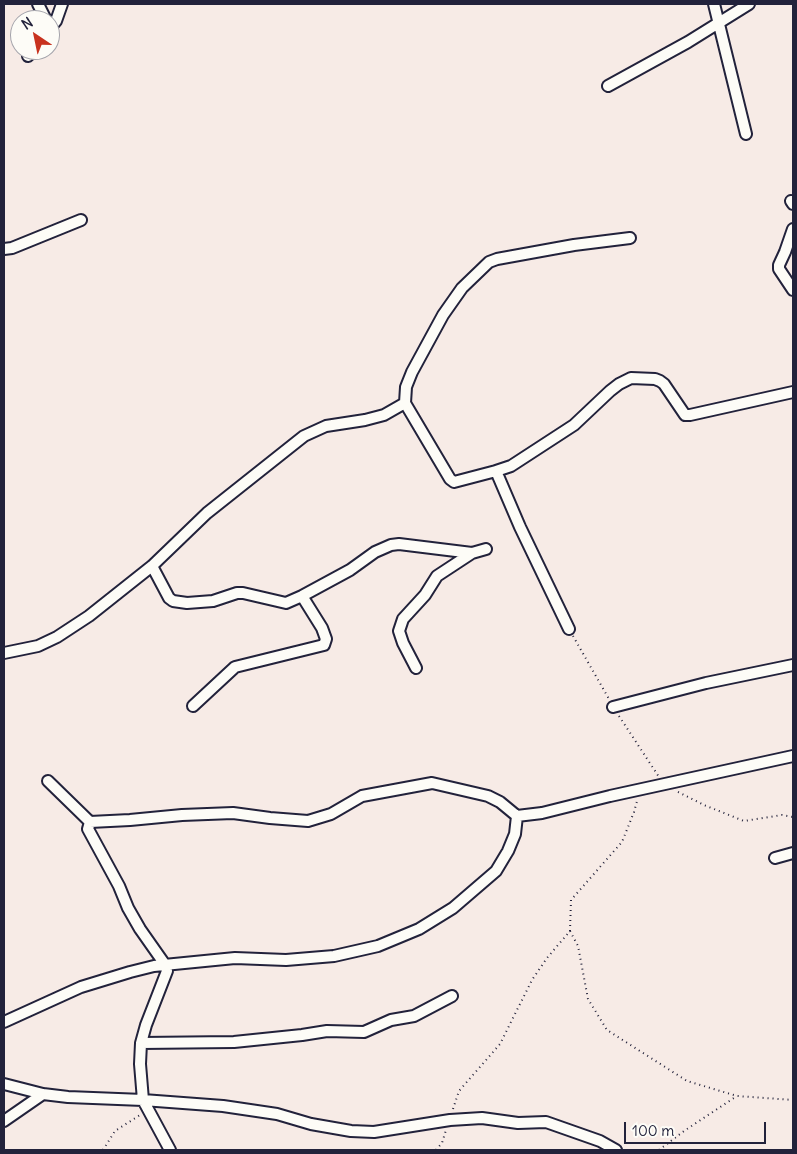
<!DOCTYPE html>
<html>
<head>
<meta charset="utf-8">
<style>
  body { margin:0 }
  #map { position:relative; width:797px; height:1154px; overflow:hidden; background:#f7ebe6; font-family:Delius,sans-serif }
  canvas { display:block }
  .frame { position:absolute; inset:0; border:5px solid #22223b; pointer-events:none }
  .north { position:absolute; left:10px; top:10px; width:50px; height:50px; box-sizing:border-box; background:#fdfcf7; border:1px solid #a5a5ac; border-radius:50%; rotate:326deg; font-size:14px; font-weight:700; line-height:20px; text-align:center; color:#22223b }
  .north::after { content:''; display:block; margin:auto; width:18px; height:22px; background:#c8321e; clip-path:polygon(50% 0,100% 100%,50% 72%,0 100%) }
  .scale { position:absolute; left:624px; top:1122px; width:142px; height:22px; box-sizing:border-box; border:2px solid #22223b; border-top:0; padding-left:6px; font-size:15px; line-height:18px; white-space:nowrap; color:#22223b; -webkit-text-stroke:4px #fdfcf7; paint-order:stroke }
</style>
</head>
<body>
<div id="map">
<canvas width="797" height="1154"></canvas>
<div class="frame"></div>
<div class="north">N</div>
<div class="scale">100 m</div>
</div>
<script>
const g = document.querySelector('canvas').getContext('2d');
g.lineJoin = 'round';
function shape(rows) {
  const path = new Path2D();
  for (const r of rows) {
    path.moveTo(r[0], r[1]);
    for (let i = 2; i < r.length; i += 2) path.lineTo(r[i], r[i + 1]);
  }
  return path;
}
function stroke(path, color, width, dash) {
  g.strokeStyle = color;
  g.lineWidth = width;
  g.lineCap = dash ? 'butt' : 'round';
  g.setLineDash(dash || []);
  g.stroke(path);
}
const minor = shape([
  [38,4,46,20],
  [714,4,746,134],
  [50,28,56,21,62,4],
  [28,56,33,50],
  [608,86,688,42,749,4],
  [791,201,793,204],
  [793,229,785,252,779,265,779,269,793,290],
  [4,249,12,248,81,220],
  [405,403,450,479,454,482,496,471],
  [152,566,169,598,173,601,187,603,213,601,237,593,243,593,286,603,302,596,350,570,375,552,391,545,399,544,472,553,486,549],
  [569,629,520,527,496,471,511,466,574,425,610,391,619,384,631,378,655,379,660,381,664,384,685,415,690,415,793,392],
  [4,653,38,646,57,637,89,616,152,566,207,513,304,436,326,426,365,420,384,415,405,403,406,387,412,372,443,315,462,288,489,262,497,259,574,245,630,238],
  [416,668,403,643,399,631,403,619,425,595,437,576,472,553],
  [193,706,235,667,324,645,326,639,322,628,302,596],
  [613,707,706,683,793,665],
  [48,781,90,822,130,820,182,815,233,813,270,818,308,821,331,814,362,796,432,783,488,796,500,802,517,816,542,813,610,796,793,756],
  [90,822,88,829,119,886,128,908,140,929,166,966,167,971,146,1025,141,1043,140,1064,143,1100,170,1150],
  [775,858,793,853],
  [4,1022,81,987,130,972,154,966,235,958,286,960,334,956,378,946,419,929,453,908,496,871,508,851,515,834,517,816],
  [141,1043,234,1042,302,1035,327,1031,364,1032,391,1020,414,1016,452,996],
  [4,1084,43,1094,68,1097,143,1100,223,1106,277,1114,311,1124,351,1131,374,1132,450,1120,482,1118,518,1123,546,1122,600,1141,616,1150],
  [4,1121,43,1094]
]);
stroke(minor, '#22223b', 14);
stroke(shape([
  [573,636,609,699],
  [619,716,659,777],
  [678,792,704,805,744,821,782,815,793,817],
  [570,931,578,946,588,999,607,1030,687,1081,737,1096,793,1100],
  [453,1109,459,1091,500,1044,532,980,547,958,570,931,571,900,622,842,634,812,637,801],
  [103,1150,115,1131,140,1115],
  [436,1150,442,1143,446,1130],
  [659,1150,684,1131,737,1096]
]), '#22223b', 2, [1, 4]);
stroke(minor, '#fdfcf7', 10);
</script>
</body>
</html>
